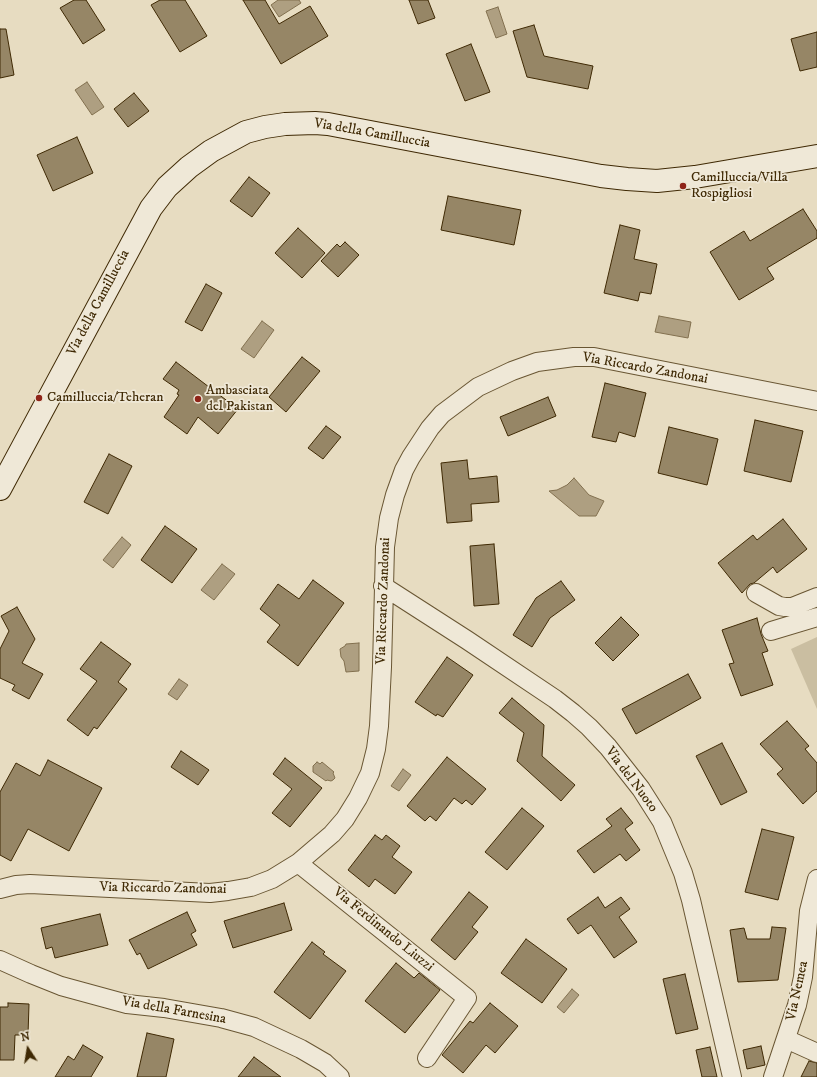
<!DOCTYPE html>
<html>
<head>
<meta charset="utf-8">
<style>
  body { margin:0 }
  #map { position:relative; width:817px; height:1077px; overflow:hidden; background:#e7dcc1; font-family:"IM FELL DW Pica",serif }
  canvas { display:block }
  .north { position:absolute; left:8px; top:1029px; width:40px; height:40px; -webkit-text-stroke:3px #efe8d7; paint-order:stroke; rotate:348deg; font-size:11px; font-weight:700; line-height:16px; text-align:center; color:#3f2904 }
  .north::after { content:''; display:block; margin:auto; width:14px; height:18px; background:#3f2904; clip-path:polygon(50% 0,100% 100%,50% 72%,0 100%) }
</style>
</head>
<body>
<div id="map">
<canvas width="817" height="1077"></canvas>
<div class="north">N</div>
</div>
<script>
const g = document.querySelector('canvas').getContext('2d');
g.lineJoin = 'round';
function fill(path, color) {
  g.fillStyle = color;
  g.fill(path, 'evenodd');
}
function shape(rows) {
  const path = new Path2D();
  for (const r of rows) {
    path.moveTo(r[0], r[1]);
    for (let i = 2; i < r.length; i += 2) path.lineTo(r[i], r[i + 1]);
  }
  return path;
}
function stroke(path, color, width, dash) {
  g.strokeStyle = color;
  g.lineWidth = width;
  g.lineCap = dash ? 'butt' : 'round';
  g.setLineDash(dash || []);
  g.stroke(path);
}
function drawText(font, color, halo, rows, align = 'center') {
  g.font = font + ' "IM FELL DW Pica",serif';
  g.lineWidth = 3.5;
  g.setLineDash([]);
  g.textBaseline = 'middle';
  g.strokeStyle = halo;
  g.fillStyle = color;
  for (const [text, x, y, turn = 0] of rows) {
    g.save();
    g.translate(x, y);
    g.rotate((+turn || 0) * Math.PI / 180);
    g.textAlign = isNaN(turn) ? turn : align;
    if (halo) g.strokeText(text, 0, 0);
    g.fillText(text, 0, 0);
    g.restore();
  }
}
fill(shape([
  [817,637,817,709,791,649]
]), '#cabea1');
const water = shape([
  [278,0,299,0,301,3,279,17,271,5,278,0],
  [498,7,507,34,496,38,486,11,498,7],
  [87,82,104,107,92,115,75,90,87,82],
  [659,316,691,322,688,338,655,332,659,316],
  [262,321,274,330,254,358,241,349,262,321],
  [574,478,589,495,604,501,596,516,579,516,549,491,557,490,567,485,574,478],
  [122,537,131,545,113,568,103,560,122,537],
  [222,564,235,574,214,600,201,590,222,564],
  [359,643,359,671,346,672,344,661,341,657,340,649,345,646,346,644,359,643],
  [179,679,188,685,177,700,168,694,179,679],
  [317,762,320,764,322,762,334,772,333,773,335,778,333,780,331,781,327,780,326,781,313,772,313,766,317,762],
  [403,769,411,775,399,791,391,786,403,769],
  [572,989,579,995,564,1013,557,1007,572,989]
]);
fill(water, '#ae9f81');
stroke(water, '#82704f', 1);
const building = shape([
  [74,0,86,0,105,30,83,44,60,8,74,0],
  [160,0,185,0,207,36,180,52,151,5,160,0],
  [243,0,265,0,279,24,310,6,328,36,281,64,243,0],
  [409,0,428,0,435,18,418,24,409,0],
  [534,25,544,56,593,66,588,89,527,77,513,31,534,25],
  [0,29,6,29,14,75,0,78,0,29],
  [817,32,817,67,800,71,791,39,817,32],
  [471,44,490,92,465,101,446,54,471,44],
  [134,93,149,111,128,127,114,109,134,93],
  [77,137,93,173,53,191,37,155,77,137],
  [249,177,270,193,252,217,230,201,249,177],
  [448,196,521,210,514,245,441,230,448,196],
  [803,209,817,231,817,238,767,268,774,279,739,300,710,252,744,231,750,241,803,209],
  [620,225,640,230,634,259,657,264,651,294,640,292,638,301,604,293,620,225],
  [298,228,325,253,302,278,275,253,298,228],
  [345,242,359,255,338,277,321,261,337,244,340,247,345,242],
  [206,284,222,293,202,331,185,322,206,284],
  [302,357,320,371,286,412,269,397,302,357],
  [176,362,238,409,218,434,198,417,187,434,164,417,179,395,177,394,179,390,163,379,176,362],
  [605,383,646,393,635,437,619,432,616,442,592,437,605,383],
  [548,397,556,416,508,436,500,417,548,397],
  [755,420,803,431,791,482,744,471,755,420],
  [326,426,341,437,323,459,308,448,326,426],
  [669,427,718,439,707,485,658,473,669,427],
  [109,454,132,466,108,514,84,502,109,454],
  [467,460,469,479,497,476,499,502,471,504,472,521,447,523,441,463,467,460],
  [783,519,807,549,777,573,773,567,754,583,750,584,742,593,718,563,753,535,757,540,783,519],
  [165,526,197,549,172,583,141,560,165,526],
  [494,544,499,604,474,606,470,546,494,544],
  [313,580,344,603,298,666,267,642,280,625,260,609,278,584,299,599,313,580],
  [561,581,575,600,550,618,532,647,513,635,536,598,561,581],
  [17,607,35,639,22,663,43,674,29,699,12,690,15,685,0,678,0,649,9,631,1,616,17,607],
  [621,617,639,635,613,661,595,643,621,617],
  [757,618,761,634,768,651,762,653,773,685,741,696,729,664,734,663,722,630,757,618],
  [101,642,131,664,118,682,127,689,97,729,94,727,88,736,67,720,97,681,80,669,101,642],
  [447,657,473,675,443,717,437,714,436,716,415,702,447,657],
  [688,674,701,698,636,734,622,709,688,674],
  [512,698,544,725,542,756,575,785,561,801,517,761,524,733,499,713,512,698],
  [787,721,809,746,805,749,817,763,817,791,803,804,777,774,783,769,760,744,787,721],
  [722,743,747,792,721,805,696,756,722,743],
  [181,751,209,770,198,785,171,767,181,751],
  [447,757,486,789,472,805,466,800,462,804,454,798,436,821,430,816,425,821,407,806,447,757],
  [285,758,322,788,290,827,272,813,292,789,273,774,285,758],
  [48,760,102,788,69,851,28,829,11,861,0,855,0,792,16,763,40,776,48,760],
  [522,808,544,826,507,870,485,852,522,808],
  [621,808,633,823,625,829,640,850,626,861,620,854,594,873,577,851,612,826,606,819,621,808],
  [762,829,794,837,778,900,745,892,762,829],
  [375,835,382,840,386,835,400,846,392,857,412,872,395,894,375,879,369,887,348,870,375,835],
  [469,892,488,907,472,927,478,932,455,960,431,940,469,892],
  [598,897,605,908,621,897,630,909,619,917,637,942,614,958,591,925,578,934,567,919,598,897],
  [284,903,292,930,233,948,224,921,284,903],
  [187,912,196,931,191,934,197,945,148,969,140,953,137,955,129,940,187,912],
  [100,914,108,945,55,958,52,947,46,949,41,928,100,914],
  [772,927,786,928,778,980,738,982,730,930,744,928,747,939,770,939,772,927],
  [526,939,567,969,542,1003,501,973,526,939],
  [312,942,325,952,323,954,346,971,310,1019,274,992,312,942],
  [396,963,414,978,419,973,440,990,405,1033,365,1001,396,963],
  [685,974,698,1029,676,1034,663,979,685,974],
  [8,1003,29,1004,28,1035,15,1035,14,1060,0,1060,0,1007,8,1007,8,1003],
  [490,1003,518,1026,495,1053,486,1045,463,1073,442,1055,470,1021,473,1023,490,1003],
  [147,1033,174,1039,166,1077,137,1077,147,1033],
  [83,1045,103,1057,91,1077,55,1077,68,1056,74,1060,83,1045],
  [761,1046,765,1065,747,1069,743,1050,761,1046],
  [710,1047,717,1077,702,1077,696,1050,710,1047],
  [254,1057,281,1077,238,1077,254,1057],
  [809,1061,817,1063,817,1077,801,1077,809,1061]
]);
fill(building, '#968666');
stroke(building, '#3f2904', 1);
const street = shape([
  [383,586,467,640,555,699,573,713,589,727,608,747,641,789,662,822,683,873,691,900,732,1077],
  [756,593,779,606,785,607,792,607,817,597],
  [771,631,817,617],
  [298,863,467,998,427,1058],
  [0,889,16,885,30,884,210,893,228,891,251,887,272,879,298,863,332,834,345,819,358,798,370,773,376,749,379,726,382,667,385,547,389,518,395,495,404,470,411,457,430,428,442,414,478,387,512,371,537,362,574,357,594,357,817,401],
  [0,960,31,974,61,986,127,1004,164,1008,221,1018,254,1027,301,1049,325,1063,340,1077],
  [786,1039,817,1053],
  [773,1077,797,1005,803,977,809,911,817,879]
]);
const secondary = shape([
  [0,489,151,208,167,187,189,167,211,151,246,132,265,127,285,124,315,123,328,124,601,176,627,179,657,181,695,177,817,156]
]);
stroke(street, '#695633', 20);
stroke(secondary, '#3f2904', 24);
stroke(street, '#efe8d7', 18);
stroke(secondary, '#efe8d7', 22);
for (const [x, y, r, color] of [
  [683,186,4,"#8f2418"],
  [39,398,4,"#8f2418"],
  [198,399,4,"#8f2418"]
]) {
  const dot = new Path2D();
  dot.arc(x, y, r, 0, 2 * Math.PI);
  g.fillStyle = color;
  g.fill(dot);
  stroke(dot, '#efe8d7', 1.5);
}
drawText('14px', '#3f2904', '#efe8d7', [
  ["Via della Camilluccia",372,134,10],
  ["Via della Camilluccia",99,303,-62],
  ["Via Riccardo Zandonai",645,369,10],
  ["Via Riccardo Zandonai",384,601,-88],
  ["Via del Nuoto",631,780,53],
  ["Via Riccardo Zandonai",163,889,1],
  ["Via Ferdinando Liuzzi",383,930,39],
  ["Via Nemea",798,991,-78],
  ["Via della Farnesina",174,1011,10]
]);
drawText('14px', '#3f2904', '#efe8d7', [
  ["Camilluccia/Villa",691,178],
  ["Rospigliosi",691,194],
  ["Ambasciata",206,391],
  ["del Pakistan",206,407],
  ["Camilluccia/Teheran",47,398]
], 'left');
</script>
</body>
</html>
